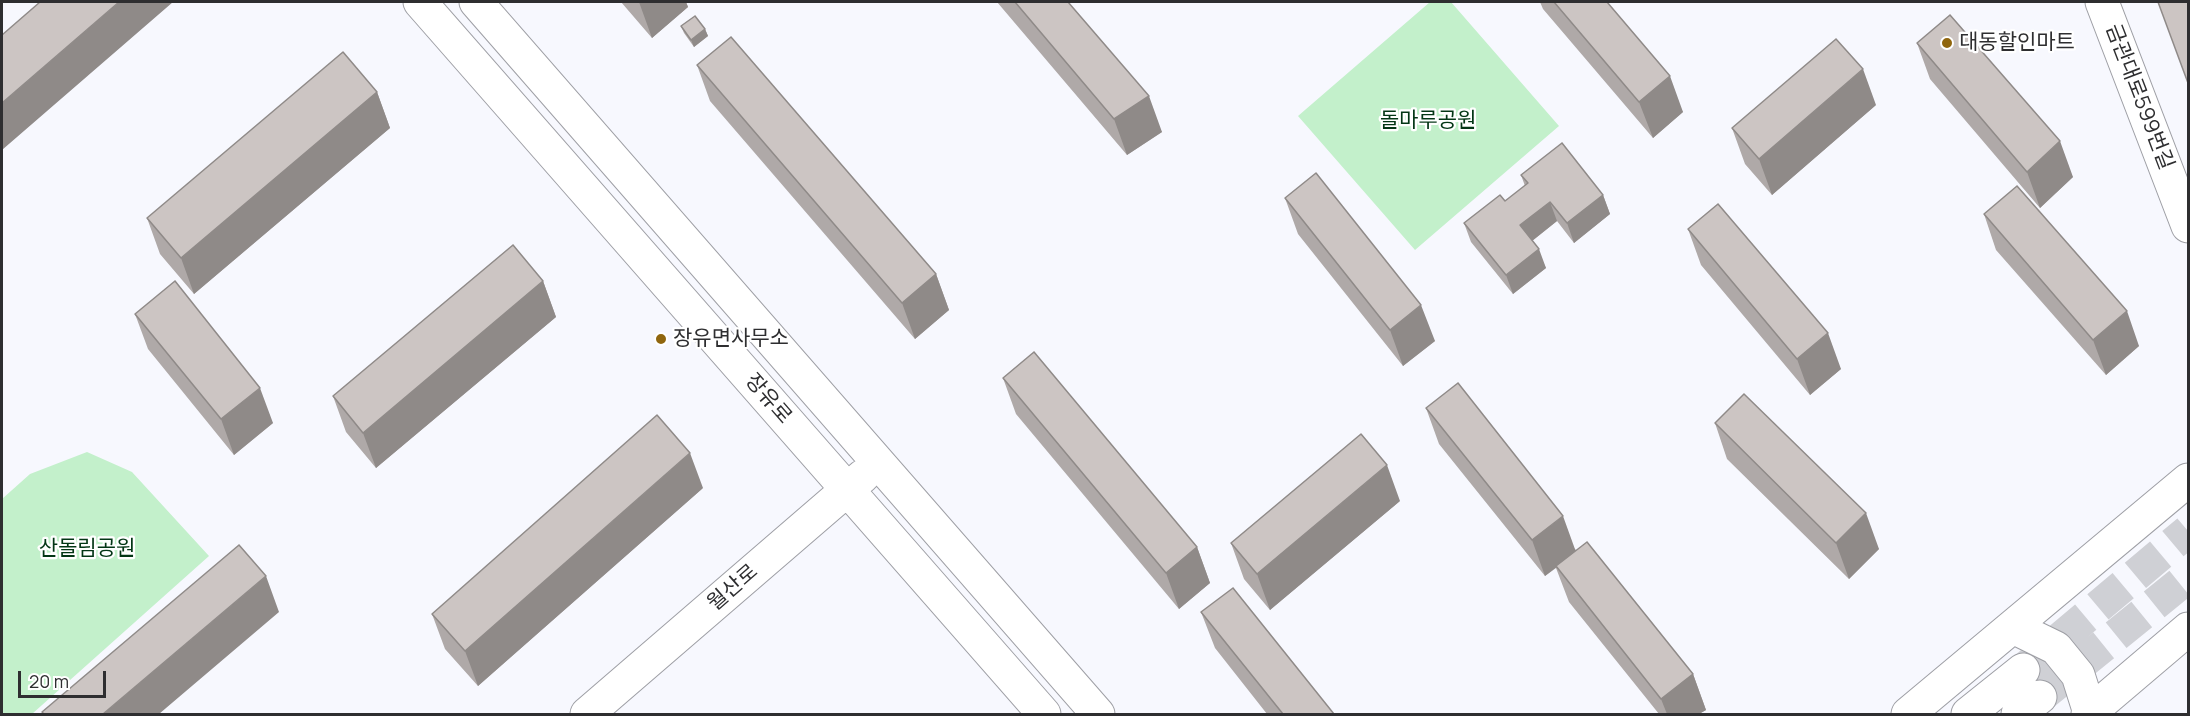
<!DOCTYPE html>
<html>
<head>
<meta charset="utf-8">
<style>
  body { margin:0 }
  #map { position:relative; width:2190px; height:716px; overflow:hidden; background:#f7f8fe; font-family:Manrope,sans-serif }
  canvas { display:block }
  .frame { position:absolute; inset:0; border:3px solid #2e2e30; pointer-events:none }
  .scale { position:absolute; left:18px; top:671px; width:88px; height:27px; box-sizing:border-box; border:3px solid #2e2e30; border-top:0; padding-left:8px; font-size:18px; line-height:21px; white-space:nowrap; color:#2e2e30; -webkit-text-stroke:4px #fff; paint-order:stroke }
</style>
</head>
<body>
<div id="map">
<canvas width="2190" height="716"></canvas>
<div class="frame"></div>
<div class="scale">20 m</div>
</div>
<script>
const g = document.querySelector('canvas').getContext('2d');
g.lineJoin = 'round';
function fill(path, color) {
  g.fillStyle = color;
  g.fill(path, 'evenodd');
}
function shape(rows) {
  const path = new Path2D();
  for (const r of rows) {
    path.moveTo(r[0], r[1]);
    for (let i = 2; i < r.length; i += 2) path.lineTo(r[i], r[i + 1]);
  }
  return path;
}
function stroke(path, color, width, dash) {
  g.strokeStyle = color;
  g.lineWidth = width;
  g.lineCap = dash ? 'butt' : 'round';
  g.setLineDash(dash || []);
  g.stroke(path);
}
function drawText(font, color, halo, rows, align = 'center') {
  g.font = font + ' Manrope,"Noto Sans KR",sans-serif';
  g.lineWidth = 4.5;
  g.setLineDash([]);
  g.textBaseline = 'middle';
  g.strokeStyle = halo;
  g.fillStyle = color;
  for (const [text, x, y, turn = 0] of rows) {
    g.save();
    g.translate(x, y);
    g.rotate((+turn || 0) * Math.PI / 180);
    g.textAlign = isNaN(turn) ? turn : align;
    if (halo) g.strokeText(text, 0, 0);
    g.fillText(text, 0, 0);
    g.restore();
  }
}
fill(shape([
  [1430,2,1451,2,1559,126,1415,250,1298,116],
  [87,452,132,472,209,556,32,714,2,714,2,499,30,474]
]), '#c3f0cb');
stroke(shape([
  [2023,670,2188,531],
  [2040,697,2188,577]
]), '#cfd0d5', 33, [33, 16]);
const secondary = shape([
  [420,2,1044,714],
  [476,2,1098,714],
  [2102,2,2188,226],
  [2013,627,2056,648,2078,675,2090,713],
  [587,714,863,476],
  [1908,714,2188,480],
  [2088,714,2188,629]
]);
const primary = shape([
  [1968,714,2023,670],
  [2018,714,2040,697]
]);
stroke(secondary, '#9e9fa5', 35);
stroke(primary, '#9e9fa5', 35);
stroke(secondary, '#fff', 33);
stroke(primary, '#fff', 33);
fill(shape([
  [621,2,686,2,688,7,652,38],
  [997,2,1068,2,1162,132,1127,155],
  [1540,2,1607,2,1683,112,1653,138,1543,9],
  [681,26,705,29,708,36,694,47,684,33],
  [1917,43,2073,177,2040,208,1930,79],
  [697,65,936,274,949,310,915,339,710,101],
  [377,92,390,128,194,294,160,254,147,218],
  [1876,105,1772,195,1745,164,1732,128],
  [1521,175,1603,195,1610,214,1574,243,1557,221,1532,241,1546,268,1513,294,1471,242,1464,223,1505,201,1525,186],
  [1285,198,1435,341,1403,366,1298,234],
  [1984,214,2139,346,2106,375,1996,250],
  [1688,229,1841,369,1810,395,1701,265],
  [543,281,556,317,376,468,346,432,333,396],
  [135,314,273,423,234,455,148,349],
  [1003,378,1197,547,1210,583,1179,609,1016,414],
  [1426,408,1576,550,1693,674,1706,710,1699,714,1659,714,1569,602,1556,568,1545,576,1439,444],
  [1715,423,1879,549,1849,579,1727,459],
  [703,488,478,686,445,649,432,614],
  [1400,501,1270,610,1244,579,1231,543],
  [1201,612,1334,714,1267,714,1215,648]
]), '#afa9a8');
fill(shape([
  [119,2,173,2,2,150,2,103],
  [639,2,686,2,688,7,652,38],
  [705,29,708,36,694,47,691,40],
  [1863,69,1876,105,1772,195,1759,159],
  [1670,76,1683,112,1653,138,1639,102],
  [377,92,390,128,194,294,181,258],
  [1149,96,1162,132,1127,155,1114,119],
  [2060,141,2073,177,2040,208,2027,172],
  [1603,195,1610,214,1574,243,1567,223],
  [1550,202,1557,221,1527,245,1520,225],
  [1539,249,1546,268,1513,294,1506,275],
  [936,274,949,310,915,339,902,303],
  [543,281,556,317,376,468,363,433],
  [1421,305,1435,341,1403,366,1390,330],
  [2127,311,2139,346,2106,375,2093,340],
  [1828,333,1841,369,1810,395,1797,359],
  [260,388,273,423,234,455,221,419],
  [690,453,703,488,478,686,465,651],
  [1387,465,1400,501,1270,610,1257,574],
  [1866,513,1879,549,1849,579,1836,543],
  [1563,516,1576,552,1545,576,1532,540],
  [1197,547,1210,583,1179,609,1166,573],
  [266,576,279,612,159,714,103,714],
  [1693,674,1706,710,1699,714,1667,714,1661,699]
]), '#8f8a88');
const building = shape([
  [40,2,119,2,2,103,2,35,40,2],
  [1015,2,1068,2,1149,96,1114,119,1015,2],
  [1554,2,1607,2,1670,76,1639,102,1554,2],
  [2158,2,2188,2,2188,83,2158,2],
  [1950,15,2060,141,2027,172,1917,43,1950,15],
  [695,16,705,29,691,40,681,26,695,16],
  [731,37,936,274,902,303,697,65,731,37],
  [1836,39,1863,69,1759,159,1732,128,1836,39],
  [343,52,377,92,181,258,147,218,343,52],
  [1562,143,1603,195,1567,223,1550,202,1520,225,1539,249,1506,275,1464,223,1500,195,1505,201,1528,183,1521,175,1562,143],
  [1316,173,1421,305,1390,330,1285,198,1316,173],
  [2017,186,2127,311,2093,340,1984,214,2017,186],
  [1718,204,1828,333,1797,359,1688,229,1718,204],
  [513,245,543,281,363,433,333,396,513,245],
  [175,281,260,388,221,419,135,314,175,281],
  [1034,352,1197,547,1166,573,1003,378,1034,352],
  [1458,383,1563,516,1532,540,1426,408,1458,383],
  [1744,394,1866,513,1836,543,1715,423,1744,394],
  [657,415,690,453,465,651,432,614,657,415],
  [1361,434,1387,465,1257,574,1231,543,1361,434],
  [1587,542,1693,674,1661,699,1556,566,1587,542],
  [239,545,266,576,103,714,44,714,42,712,239,545],
  [1233,588,1334,714,1283,714,1201,612,1233,588]
]);
fill(building, '#ccc5c3');
stroke(building, '#8f8a88', 1.5);
for (const [x, y, r, color] of [
  [1947,43,6,"#90660e"],
  [661,339,6,"#90660e"]
]) {
  const dot = new Path2D();
  dot.arc(x, y, r, 0, 2 * Math.PI);
  g.fillStyle = color;
  g.fill(dot);
  stroke(dot, '#fff', 2);
}
drawText('21px', '#2e2e30', '#fff', [
  ["대동할인마트",1959,43],
  ["장유면사무소",673,339]
], 'left');
drawText('21px', '#2e2e30', '#fff', [
  ["금관대로599번길",2139,97,69],
  ["장유로",768,399,49],
  ["월산로",733,588,-41]
]);
drawText('21px', '#033615', '#fff', [
  ["돌마루공원",1428,121],
  ["산돌림공원",87,549]
]);
</script>
</body>
</html>
